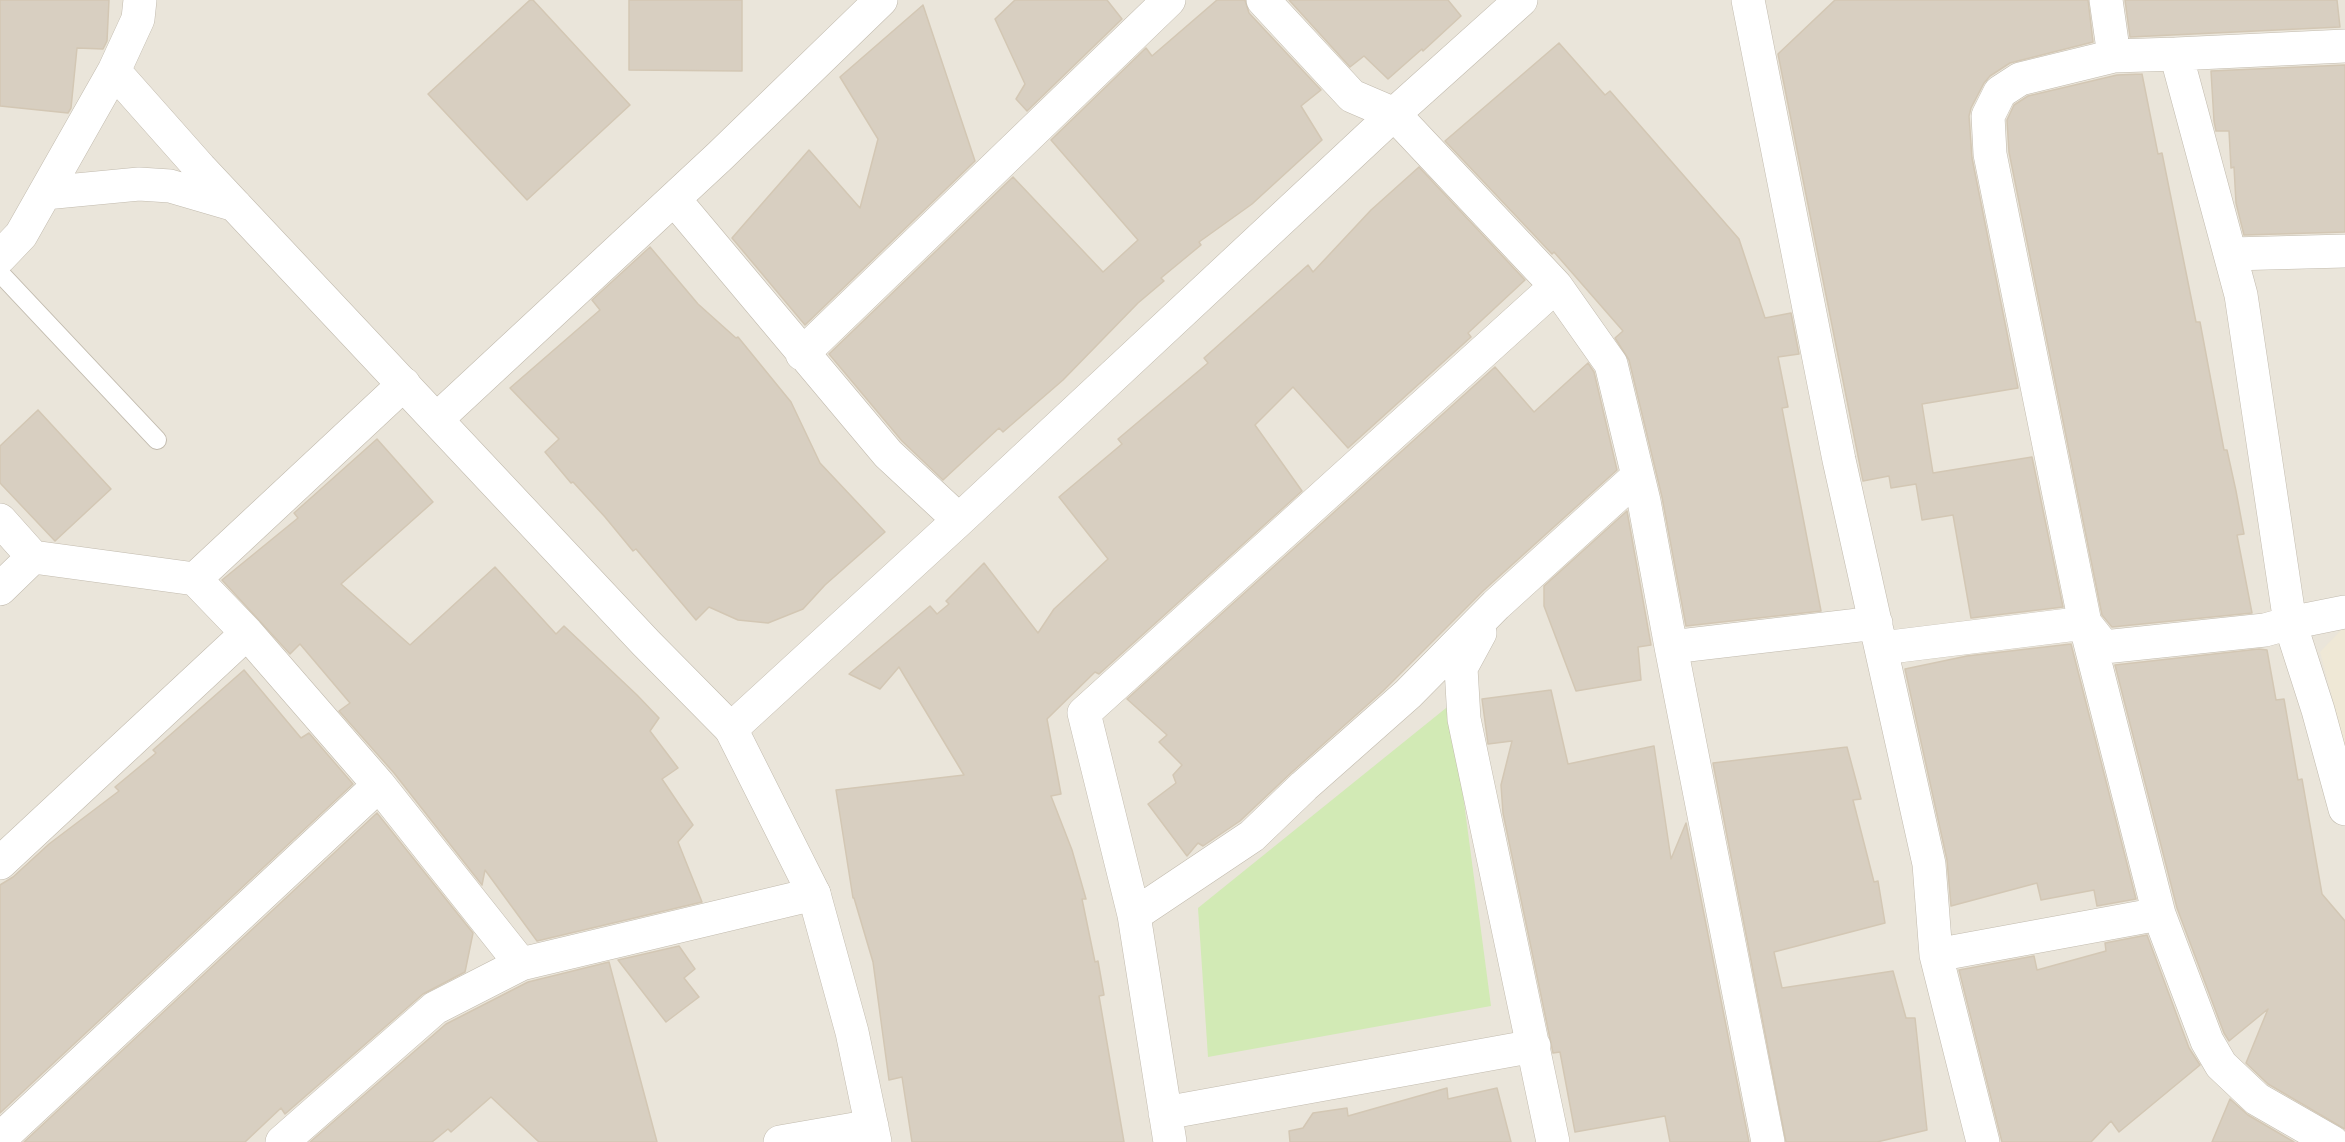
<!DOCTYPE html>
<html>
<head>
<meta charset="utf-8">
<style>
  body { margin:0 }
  canvas { display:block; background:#f6f3ec }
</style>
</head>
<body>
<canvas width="2345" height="1142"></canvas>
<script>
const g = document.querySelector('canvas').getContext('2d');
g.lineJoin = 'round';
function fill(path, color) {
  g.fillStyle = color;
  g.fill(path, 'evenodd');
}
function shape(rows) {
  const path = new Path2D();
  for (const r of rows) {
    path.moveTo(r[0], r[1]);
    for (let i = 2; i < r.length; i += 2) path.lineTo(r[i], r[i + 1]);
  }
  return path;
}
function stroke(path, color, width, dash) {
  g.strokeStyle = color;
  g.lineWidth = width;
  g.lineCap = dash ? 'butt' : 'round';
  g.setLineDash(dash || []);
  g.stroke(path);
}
fill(shape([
  [0,0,2345,0,2345,1142,0,1142]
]), '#eae5da');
fill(shape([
  [2342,629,2345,629,2345,746,2320,652]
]), '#efe8d6');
fill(shape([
  [1451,704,1491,1006,1208,1057,1198,908]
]), '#d2eab5');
const building = shape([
  [0,0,109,0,107,41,103,49,77,48,71,108,68,113,0,106,0,0],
  [530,0,533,0,630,105,527,200,428,94,530,0],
  [629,0,742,0,742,71,629,70,629,0],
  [1015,0,1107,0,1122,19,1027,111,1016,99,1025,84,995,19,1015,0],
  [1217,0,1245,0,1249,13,1321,90,1301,106,1322,140,1252,204,1199,242,1201,245,1161,278,1164,281,1138,303,1063,380,1003,432,999,428,943,480,902,441,829,354,1013,177,1103,272,1138,240,1051,140,1146,48,1152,56,1217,0],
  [1289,0,1448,0,1461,16,1423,51,1422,49,1388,79,1364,56,1350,67,1289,0],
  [1835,0,2088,0,2093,42,2010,63,1990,76,1984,83,1971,108,1969,116,1972,158,2018,388,1922,404,1933,473,2032,457,2063,607,1971,618,1953,515,1922,520,1916,484,1891,488,1889,476,1863,481,1778,54,1835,0],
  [2125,0,2337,0,2340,27,2130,37,2125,0],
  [923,5,975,161,805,325,732,238,809,150,860,208,878,139,840,77,923,5],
  [1559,43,1605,95,1610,91,1739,239,1765,318,1791,313,1799,354,1778,357,1788,407,1782,408,1821,611,1686,626,1662,497,1629,360,1615,338,1623,331,1554,252,1552,254,1445,141,1559,43],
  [2345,65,2345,232,2244,235,2236,203,2234,167,2231,168,2229,131,2216,131,2214,121,2211,71,2345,65],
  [2142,74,2158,154,2162,153,2196,322,2200,322,2224,450,2227,450,2236,491,2244,534,2237,535,2252,613,2112,627,2102,615,2009,152,2007,120,2014,105,2028,96,2117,75,2142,74],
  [1419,167,1525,280,1468,333,1471,337,1348,448,1293,387,1255,425,1302,491,1099,674,1095,672,1047,719,1061,794,1051,796,1072,850,1086,899,1082,899,1095,962,1098,961,1104,995,1099,996,1124,1142,912,1142,902,1077,889,1080,873,962,854,898,853,898,836,790,964,775,899,667,880,689,849,674,930,606,937,614,949,604,946,601,984,563,1038,633,1054,609,1108,559,1059,497,1122,444,1118,439,1208,363,1204,358,1308,265,1313,272,1371,210,1419,167],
  [650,247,698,304,736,338,738,337,791,402,820,463,885,532,825,585,803,609,768,623,738,620,709,607,696,620,636,549,633,551,605,517,573,482,571,483,545,452,559,439,510,388,600,310,592,300,650,247],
  [1588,363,1594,372,1617,470,1483,591,1383,691,1292,772,1240,821,1203,846,1198,843,1187,856,1148,804,1176,783,1173,775,1182,765,1159,742,1167,735,1127,699,1495,367,1534,412,1588,363],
  [38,410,111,489,55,541,0,483,0,446,38,410],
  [377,439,433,502,341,584,410,645,495,567,556,634,564,626,637,695,659,718,650,731,678,768,662,779,693,825,678,842,702,902,537,941,485,870,482,885,394,773,339,711,350,703,300,644,290,654,222,580,298,518,294,513,377,439],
  [1627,511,1651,645,1638,647,1641,680,1576,691,1544,606,1544,586,1627,511],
  [2071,644,2136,899,2097,906,2094,890,2041,900,2037,883,1951,906,1947,860,1905,669,1967,656,2071,644],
  [2259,649,2267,650,2276,700,2284,699,2298,780,2302,779,2322,894,2345,921,2345,1129,2268,1084,2246,1063,2268,1009,2229,1041,2224,1033,2177,908,2115,665,2259,649],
  [244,670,301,738,309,733,353,784,0,1113,0,885,13,877,49,844,119,791,115,787,156,753,153,750,244,670],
  [1551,690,1568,764,1654,746,1671,859,1686,823,1749,1142,1670,1142,1665,1116,1575,1132,1560,1052,1553,1053,1503,813,1501,785,1512,741,1488,744,1482,699,1551,690],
  [1847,747,1861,799,1853,800,1874,882,1878,881,1885,923,1774,952,1782,988,1893,971,1906,1018,1915,1018,1927,1130,1877,1142,1786,1142,1713,763,1847,747],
  [377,813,473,933,465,972,423,994,285,1114,281,1108,245,1142,24,1142,377,813],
  [2147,935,2189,1048,2200,1065,2119,1132,2111,1121,2091,1142,2002,1142,1959,970,2034,956,2037,970,2106,951,2105,943,2147,935],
  [679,946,695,969,684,978,699,997,666,1022,618,960,679,946],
  [609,962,657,1142,539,1142,491,1097,451,1132,448,1129,432,1142,310,1142,446,1024,528,982,609,962],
  [1447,1088,1448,1099,1497,1088,1511,1142,1290,1142,1289,1131,1303,1128,1313,1113,1347,1108,1348,1116,1447,1088],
  [2230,1099,2248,1115,2294,1142,2212,1142,2230,1099]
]);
fill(building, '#d8cfc1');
stroke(building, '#d3c7b4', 1.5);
const service = shape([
  [0,273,157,440]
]);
const minor = shape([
  [1263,0,1352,96,1394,114,1556,286,1611,364,1644,501,1671,647,1768,1142],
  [1748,0,1839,460,1929,864,1936,955,1983,1142],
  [2106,0,2114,56,2176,54,2241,295,2290,623,2318,710,2345,809],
  [2176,54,2345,46],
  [2114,56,2020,79,2000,92,1988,116,1990,154,2085,623,2159,914,2207,1041,2221,1065,2257,1099,2332,1142],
  [674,199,888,454,959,520],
  [2231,254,2345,251],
  [802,354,1169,0],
  [437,419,720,156,881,0],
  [0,520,33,557,195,579,247,633,379,785,521,964,435,1008,282,1142],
  [195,579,404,384],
  [0,589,33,557],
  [1480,633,1461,668,1464,719,1553,1142],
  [1671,647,1876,623],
  [1882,648,2085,623,2104,647,2265,630,2290,623,2345,612],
  [731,729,959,520,1394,114,1521,0],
  [0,863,247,633],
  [1134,915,1252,836,1304,786,1408,694,1496,605,1638,476],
  [1936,955,2159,914],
  [521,964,814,894],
  [1165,1113,1534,1046],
  [0,1139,379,785],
  [1170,1142,1134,915,1084,713,1556,286]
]);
const tertiary = shape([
  [114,71,200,168,646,643,731,729,814,894,852,1032,875,1142],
  [45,193,139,184,170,186,235,205],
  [0,257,21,235,114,71,138,19,140,0],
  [780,1142,872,1126]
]);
stroke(service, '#c2bbae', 20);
stroke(minor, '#c2bbae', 34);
stroke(tertiary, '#c2bbae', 34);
stroke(service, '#fff', 18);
stroke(minor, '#fff', 33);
stroke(tertiary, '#fff', 33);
</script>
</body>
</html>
